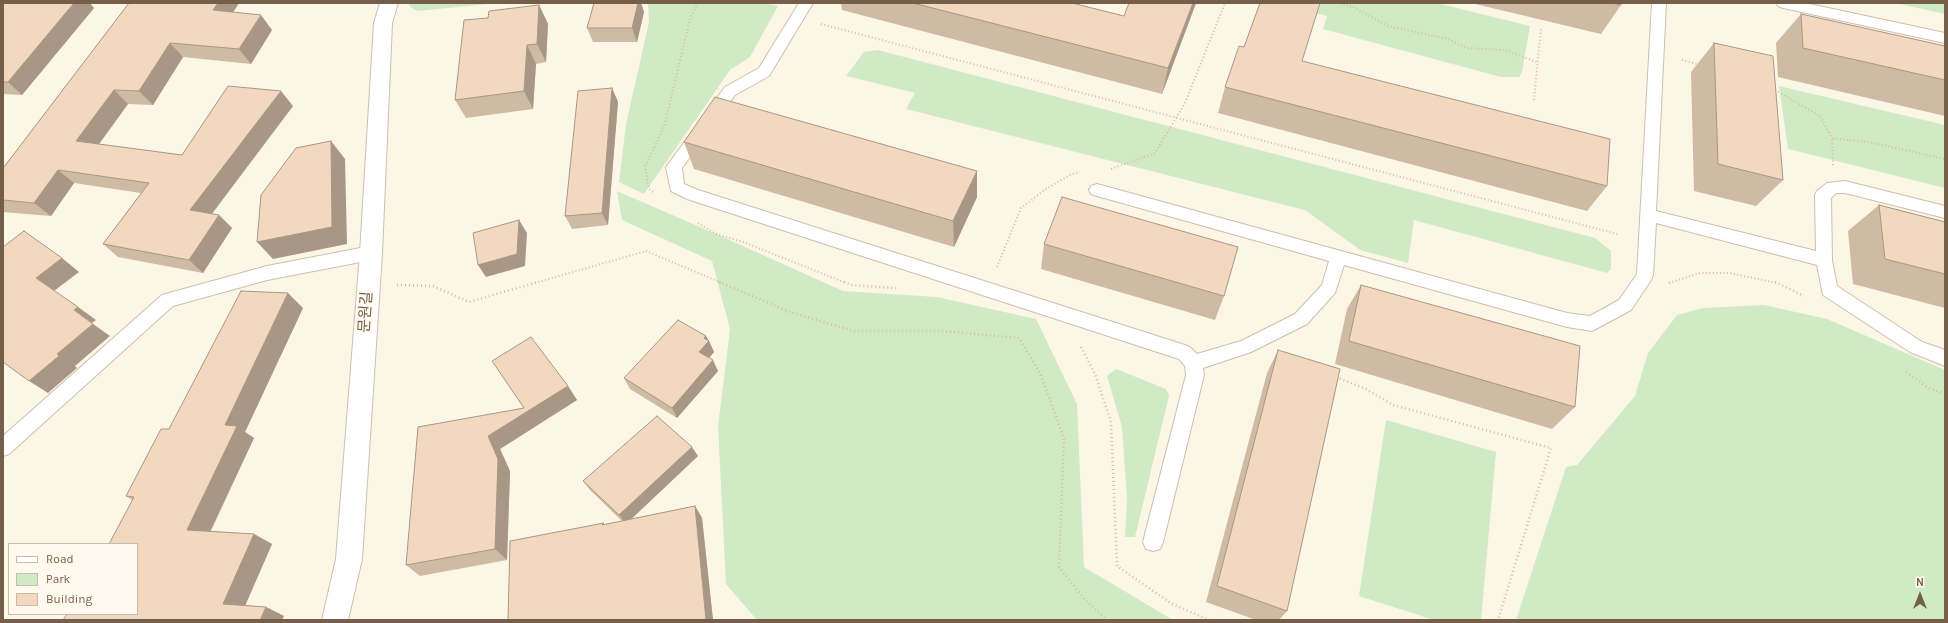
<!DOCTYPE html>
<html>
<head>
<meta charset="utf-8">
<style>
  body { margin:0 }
  #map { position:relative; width:1948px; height:623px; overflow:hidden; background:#fcf6e7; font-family:Karla,sans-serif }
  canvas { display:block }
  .frame { position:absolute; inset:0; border:4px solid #755f4b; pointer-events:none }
  .legend { position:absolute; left:8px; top:543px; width:130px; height:72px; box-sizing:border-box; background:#fffaed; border:1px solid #c8bcac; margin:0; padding:5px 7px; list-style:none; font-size:12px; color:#755f4b }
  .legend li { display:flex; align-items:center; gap:8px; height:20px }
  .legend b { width:20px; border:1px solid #c8bcac }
  .north { position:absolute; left:1900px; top:575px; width:40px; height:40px; -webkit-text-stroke:3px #fffaed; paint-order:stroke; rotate:0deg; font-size:11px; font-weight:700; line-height:16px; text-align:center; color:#755f4b }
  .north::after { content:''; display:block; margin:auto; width:14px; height:18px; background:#755f4b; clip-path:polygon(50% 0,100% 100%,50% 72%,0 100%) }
</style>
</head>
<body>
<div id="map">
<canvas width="1948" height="623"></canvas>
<div class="frame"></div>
<ul class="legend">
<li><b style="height:5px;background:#fff"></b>Road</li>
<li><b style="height:11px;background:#d0eac5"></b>Park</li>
<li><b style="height:11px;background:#f1d8bf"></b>Building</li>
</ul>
<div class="north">N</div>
</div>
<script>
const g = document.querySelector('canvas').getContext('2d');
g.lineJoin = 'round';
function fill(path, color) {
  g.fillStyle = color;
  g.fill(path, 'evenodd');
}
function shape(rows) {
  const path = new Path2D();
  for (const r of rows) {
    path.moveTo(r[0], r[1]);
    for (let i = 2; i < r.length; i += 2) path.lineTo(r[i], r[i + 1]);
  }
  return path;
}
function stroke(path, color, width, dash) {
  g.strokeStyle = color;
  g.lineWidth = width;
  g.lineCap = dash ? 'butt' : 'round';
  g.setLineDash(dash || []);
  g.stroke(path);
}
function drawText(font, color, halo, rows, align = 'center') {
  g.font = font + ' Karla,"Noto Sans KR",sans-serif';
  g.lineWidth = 3.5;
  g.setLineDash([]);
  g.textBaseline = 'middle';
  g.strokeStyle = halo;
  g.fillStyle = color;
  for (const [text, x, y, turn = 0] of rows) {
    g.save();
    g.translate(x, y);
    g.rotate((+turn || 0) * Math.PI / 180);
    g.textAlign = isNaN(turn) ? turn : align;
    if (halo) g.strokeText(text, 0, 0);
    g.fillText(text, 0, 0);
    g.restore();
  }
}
fill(shape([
  [410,3,498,3,417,11,409,6],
  [648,3,765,3,778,6,750,57,730,70,644,194,619,182,626,124,649,22],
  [1273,3,1437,3,1530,26,1522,72,1519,77,1501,77,1323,29,1327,16],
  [1895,3,1945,3,1945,14],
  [878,50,1595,238,1611,251,1611,269,1607,273,1414,220,1408,263,1360,250,1305,210,906,109,915,93,846,76,864,52],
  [1779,86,1945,125,1945,188,1788,149],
  [617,191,716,234,843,291,937,297,1036,319,1077,404,1084,567,1173,620,757,620,726,584,718,426,730,329,712,261,622,220],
  [1764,305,1827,319,1945,370,1945,620,1516,620,1566,467,1577,465,1635,396,1648,353,1677,315,1703,308],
  [1116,369,1166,389,1169,396,1135,537,1125,537,1127,498,1122,427,1107,376],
  [1386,420,1496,452,1481,620,1434,620,1359,596]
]), '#d0eac5');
const service = shape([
  [799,3,813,3,769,76,735,95,682,168,684,184,698,190,1185,345,1191,348,1197,354,1241,341,1295,314,1322,285,1329,261,1097,196,1091,194,1089,190,1091,186,1097,184,1567,313,1590,316,1619,300,1637,274,1652,3,1666,3,1656,211,1816,251,1815,195,1817,191,1827,183,1845,181,1945,206,1945,218,1845,193,1836,193,1831,198,1832,260,1837,286,1922,342,1945,350,1945,366,1910,352,1823,295,1817,265,1656,223,1653,275,1651,280,1631,310,1592,331,1567,327,1344,265,1335,293,1307,324,1251,352,1203,368,1204,375,1163,542,1160,549,1153,551,1146,549,1143,542,1186,375,1185,366,1179,359,687,199,671,191,666,167,669,163,725,87,759,68,799,3],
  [1776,3,1805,3,1945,33,1945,43,1783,8,1778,6,1776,3],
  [371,246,377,248,379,253,377,258,371,260,267,280,173,306,9,454,3,456,3,436,162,295,267,266,371,246]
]);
const tertiary = shape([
  [380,3,398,3,392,23,382,253,362,559,348,620,322,620,336,559,360,253,374,23,380,3]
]);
stroke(service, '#cebfad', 2);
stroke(tertiary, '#cebfad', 2);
stroke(shape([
  [1340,3,1353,7,1388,26,1448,39,1467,48,1505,50,1539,63],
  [821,24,1617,234],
  [1682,60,1700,65],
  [1775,90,1820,116,1832,138],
  [1534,100,1541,28],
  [1833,165,1832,138,1874,143,1945,159],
  [1111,169,1155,153,1185,103,1225,3],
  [653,192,649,189,645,167,664,127,690,19,698,3],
  [698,223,716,234,743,242,846,283],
  [997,267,1021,208,1046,189,1070,175,1080,172],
  [535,283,646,251,722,283],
  [1669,283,1700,273,1729,273,1777,283]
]), '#d6bca2', 2, [1, 2.5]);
stroke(shape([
  [719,282,790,312,854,331,943,331,1019,338,1040,373,1064,438,1059,567,1085,600,1107,620],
  [844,282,851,285,896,288],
  [1775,282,1804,296],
  [1669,283,1672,282],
  [397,285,433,286,469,302,538,282],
  [1081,347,1095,374,1111,422,1117,566,1172,604,1209,620],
  [1906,372,1927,387,1945,394],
  [1336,377,1366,389,1393,405,1551,448,1498,620]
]), '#d6bca2', 2.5, [1, 3]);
fill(service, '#fff');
fill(tertiary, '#fff');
fill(shape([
  [3,3,94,8,22,95,3,94],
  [129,3,239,3,233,12,272,30,251,64,183,57,153,105,128,104,99,144,182,155,293,106,212,214,219,215,232,228,203,273,118,257,103,244,141,193,74,183,51,216,3,212,3,167,4,167],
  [594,3,641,3,644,12,637,42,593,42,587,28],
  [841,3,1072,3,1124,16,1196,3,1162,94,842,10],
  [1471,3,1621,3,1621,5,1601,34],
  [539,5,548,24,546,62,536,64,533,109,466,118,455,100,488,18],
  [1801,14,1945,46,1945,116,1778,77,1776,43],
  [1714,43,1783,180,1756,206,1694,191,1691,72],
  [1302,61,1607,186,1587,211,1218,113,1225,87],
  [612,88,618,102,608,225,572,229,565,216],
  [684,142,977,197,954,247,694,169],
  [1879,205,1945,222,1945,308,1853,284,1848,231],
  [1044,244,1224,296,1215,320,1041,269],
  [1361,285,1575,407,1552,429,1335,364,1347,309],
  [303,308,245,432,254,438,211,531,254,534,272,544,245,605,266,607,284,616,137,614,132,500,126,496],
  [706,336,708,340,709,341,714,352,709,358,718,371,677,418,630,389,624,378],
  [1278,350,1287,611,1279,620,1256,620,1206,602,1267,373],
  [568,386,577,400,500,449,510,471,507,560,420,576,406,565,524,408],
  [698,456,631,519,695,506,702,518,713,620,508,620,605,524,622,521,590,490,583,481]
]), '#cfbaa4');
fill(shape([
  [74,3,90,3,94,8,22,95,8,82],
  [218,3,239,3,225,25,213,10],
  [638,3,641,3,644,12,637,42,632,28],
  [1193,3,1196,3,1162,94,1168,68],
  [539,5,548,24,546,62,537,44],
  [261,15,272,30,251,64,239,49],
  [170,43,183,57,153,105,139,91],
  [527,45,536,64,533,109,524,91],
  [612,88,618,102,608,225,602,213],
  [114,90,128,104,91,155,76,141],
  [281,91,293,106,204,224,190,210],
  [331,141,345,159,347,244,273,259,257,242],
  [58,170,74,183,51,216,34,203],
  [977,171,977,197,954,247,953,221],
  [219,215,232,228,203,273,189,260],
  [519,220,527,233,525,266,486,277,478,265],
  [62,258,79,272,54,291,36,278],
  [288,293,303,308,245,432,254,438,206,540,187,530,225,425],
  [78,307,96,320,92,323,74,310],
  [93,324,110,336,75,366,77,368,48,393,29,381,57,354],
  [706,336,709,341,714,352,704,363,699,352,704,338],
  [713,360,718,371,677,418,672,408],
  [568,386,577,400,500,449,510,471,507,560,495,549,488,436],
  [692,447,698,456,626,524,619,515],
  [695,506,702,518,713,620,706,620],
  [254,534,272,544,242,613,223,604],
  [266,607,284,616,282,620,260,620]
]), '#a99786');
const building = shape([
  [3,3,74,3,8,82,3,82,3,3],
  [129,3,218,3,213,10,261,15,239,49,170,43,139,91,114,90,76,141,182,155,228,86,281,91,190,210,219,215,189,260,103,244,149,183,58,170,34,203,3,200,3,167,4,167,129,3],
  [594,3,638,3,632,28,587,28,594,3],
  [913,3,1072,3,1124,16,1129,3,1193,3,1168,68,913,3],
  [1260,3,1320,3,1302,61,1610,139,1607,186,1225,87,1239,46,1244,47,1260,3],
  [1612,3,1621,3,1621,5,1612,3],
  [539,5,537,44,527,45,524,91,455,100,464,20,488,18,489,11,539,5],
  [1801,14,1945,46,1945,80,1803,48,1801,14],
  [1714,43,1773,56,1783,180,1718,164,1714,43],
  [612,88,602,213,565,216,578,91,612,88],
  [715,97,977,171,953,221,684,142,715,97],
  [331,141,332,227,257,242,261,195,296,148,331,141],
  [1062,197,1238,247,1224,296,1044,244,1062,197],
  [1879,205,1945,222,1945,274,1885,259,1879,205],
  [519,220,517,254,478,265,473,233,519,220],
  [24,231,62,258,36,278,78,307,74,310,93,324,57,354,59,356,29,381,3,362,3,247,24,231],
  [1361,285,1580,346,1575,407,1349,341,1361,285],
  [241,291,288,293,225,425,237,426,187,530,254,534,223,604,266,607,260,620,63,620,67,614,137,614,137,544,109,544,134,497,126,496,161,429,169,429,241,291],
  [678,320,706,336,704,338,709,341,699,352,713,360,672,408,624,378,678,320],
  [531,337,568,386,488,436,498,459,495,549,406,565,418,427,524,408,492,361,531,337],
  [1278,350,1340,369,1287,611,1217,586,1278,350],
  [657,416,692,447,619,515,583,481,657,416],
  [695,506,706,620,508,620,510,541,604,523,602,525,695,506]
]);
fill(building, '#f1d8bf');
stroke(building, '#a99786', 1);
drawText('15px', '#755f4b', '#fffaed', [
  ["문원길",366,312,-86]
]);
</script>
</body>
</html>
